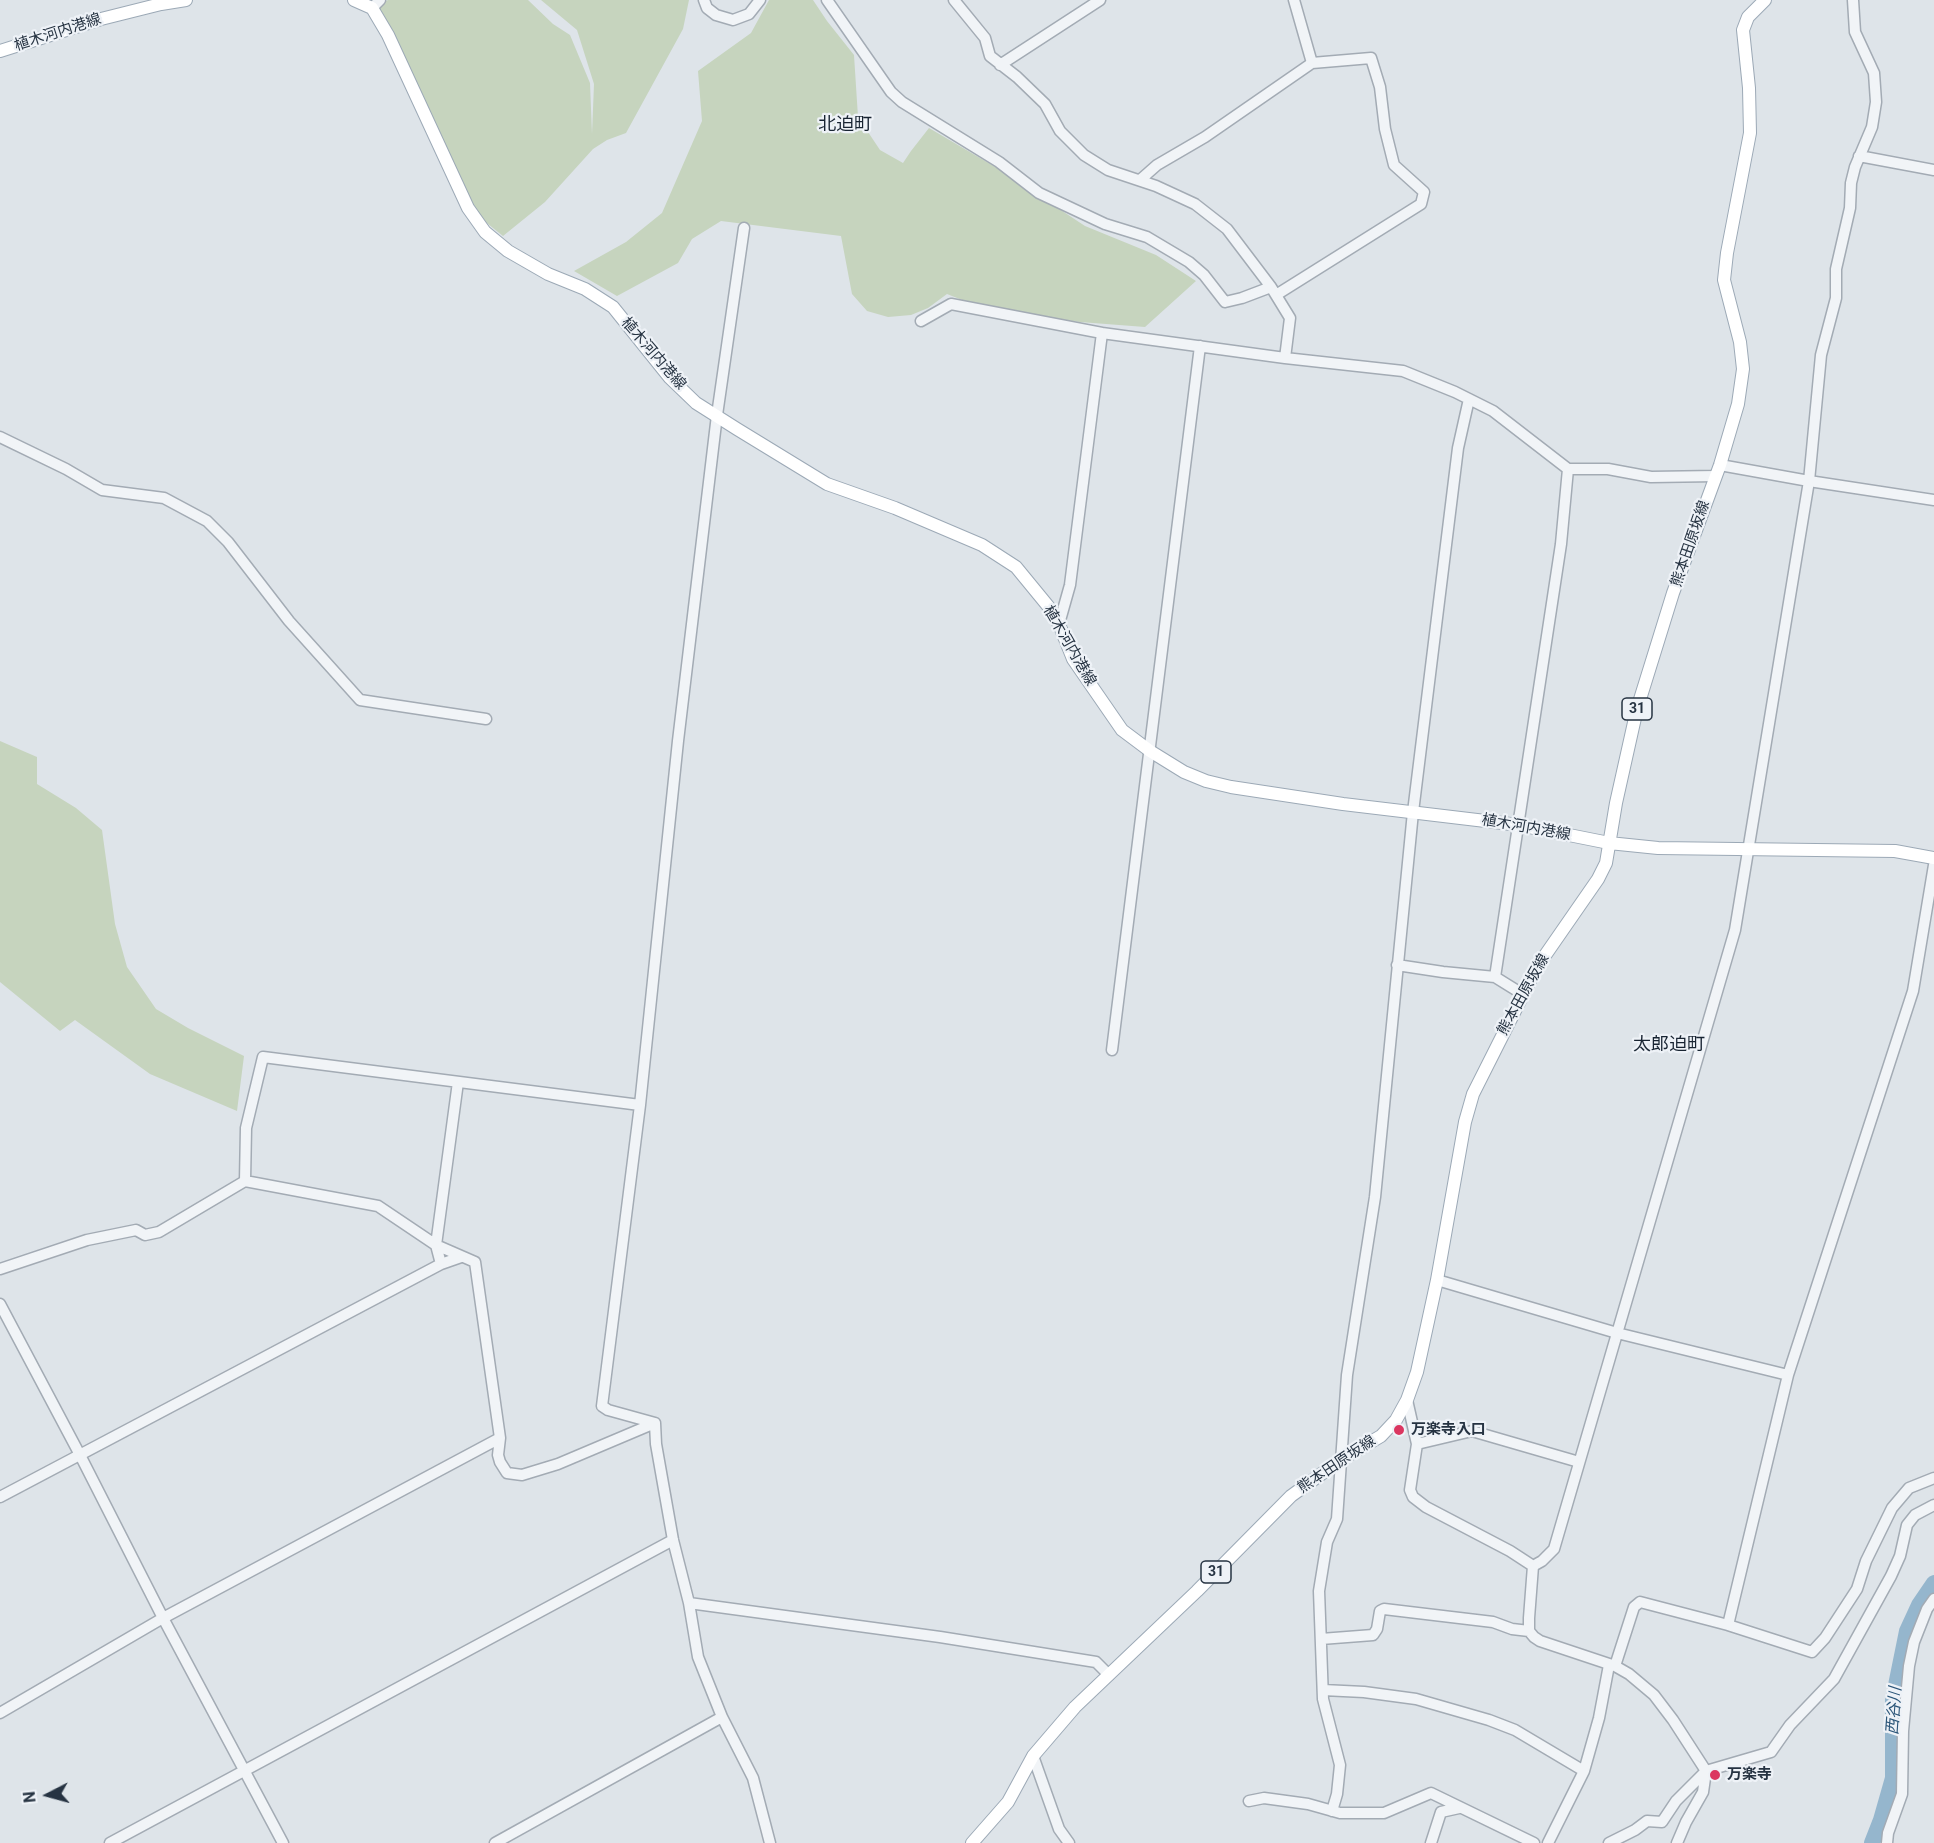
<!DOCTYPE html>
<html>
<head>
<meta charset="utf-8">
<style>
  body { margin:0 }
  #map { position:relative; width:1934px; height:1843px; overflow:hidden; background:#dee4e9; font-family:Roboto,sans-serif }
  canvas { display:block }
  .north { position:absolute; left:18px; top:1765px; width:60px; height:60px; -webkit-text-stroke:4px #eef2f7; paint-order:stroke; rotate:264deg; font-size:16px; font-weight:700; line-height:24px; text-align:center; color:#263342 }
  .north::after { content:''; display:block; margin:auto; width:21px; height:27px; background:#263342; clip-path:polygon(50% 0,100% 100%,50% 72%,0 100%) }
</style>
</head>
<body>
<div id="map">
<canvas width="1934" height="1843"></canvas>
<div class="north">N</div>
</div>
<script>
const g = document.querySelector('canvas').getContext('2d');
g.lineJoin = 'round';
function fill(path, color) {
  g.fillStyle = color;
  g.fill(path, 'evenodd');
}
function shape(rows) {
  const path = new Path2D();
  for (const r of rows) {
    path.moveTo(r[0], r[1]);
    for (let i = 2; i < r.length; i += 2) path.lineTo(r[i], r[i + 1]);
  }
  return path;
}
function stroke(path, color, width, dash) {
  g.strokeStyle = color;
  g.lineWidth = width;
  g.lineCap = dash ? 'butt' : 'round';
  g.setLineDash(dash || []);
  g.stroke(path);
}
function drawText(font, color, halo, rows, align = 'center') {
  g.font = font + ' Roboto,"Noto Sans JP",sans-serif';
  g.lineWidth = 4.5;
  g.setLineDash([]);
  g.textBaseline = 'middle';
  g.strokeStyle = halo;
  g.fillStyle = color;
  for (const [text, x, y, turn = 0] of rows) {
    g.save();
    g.translate(x, y);
    g.rotate((+turn || 0) * Math.PI / 180);
    g.textAlign = isNaN(turn) ? turn : align;
    if (halo) g.strokeText(text, 0, 0);
    g.fillText(text, 0, 0);
    g.restore();
  }
}
fill(shape([
  [388,0,528,0,553,24,570,35,590,83,592,134,594,84,577,30,541,0,689,0,683,29,626,133,607,140,593,149,545,202,503,236,468,208,372,8],
  [769,0,813,0,827,21,854,55,858,117,880,150,903,163,911,151,929,128,997,168,1085,226,1156,255,1196,281,1145,327,1080,322,990,311,947,294,928,308,911,315,888,317,867,311,852,294,841,236,721,221,692,239,678,263,617,296,574,271,626,242,662,213,702,121,698,71,751,33],
  [0,741,37,757,37,784,76,808,102,830,115,924,127,967,156,1009,188,1028,244,1056,237,1111,150,1074,75,1020,60,1031,0,982]
]), '#c6d4be');
stroke(shape([
  [1872,1843,1881,1820,1893,1778,1893,1700,1907,1631,1919,1605,1934,1583]
]), '#95b6cd', 16);
const minor = shape([
  [704,0,707,8,716,15,733,20,749,14,760,0],
  [827,0,891,92,902,102,999,162,1039,193,1105,224,1147,237,1189,262,1204,275,1225,302,1242,298,1271,287,1290,318,1285,358],
  [954,0,985,38,990,56,1017,77,1045,104,1060,131,1084,155,1108,170,1156,186,1195,204,1227,229,1271,287],
  [1294,0,1312,63],
  [372,8,380,0],
  [1000,65,1100,0],
  [1859,156,1934,170],
  [1140,180,1157,165,1205,137,1312,63,1371,58,1380,87,1385,129,1394,165,1424,192,1421,204,1276,295],
  [921,321,951,304,1102,333],
  [0,437,66,469,102,490,164,498,207,521,228,542,289,621,360,700,486,719],
  [1720,465,1809,481,1934,500],
  [1059,624,1070,585,1102,333,1285,358,1403,371,1455,392,1493,411,1568,469,1608,469,1651,477,1716,476],
  [1397,965,1443,972,1495,977,1524,995],
  [1495,977,1561,544,1568,469],
  [1112,1050,1200,346],
  [245,1181,246,1128,263,1057,640,1105],
  [441,1264,436,1245,458,1082],
  [0,1269,87,1240,136,1230,145,1235,159,1232,245,1181,378,1206,436,1245,475,1262,500,1438,498,1455,500,1462,507,1473,522,1475,558,1464,655,1423,656,1444,673,1540,689,1603,698,1657,722,1717,753,1778,770,1843],
  [1437,1280,1617,1333,1788,1375],
  [0,1304,80,1455,163,1618,283,1843],
  [1407,1400,1417,1444,1410,1490,1413,1497,1426,1507,1510,1551,1533,1566],
  [655,1423,608,1410,602,1406,640,1105,678,741,717,415,744,228],
  [1417,1444,1472,1431,1579,1462],
  [0,1497,441,1264,461,1257],
  [1533,1566,1542,1561,1554,1549,1735,930,1809,481,1821,355,1836,298,1836,269,1850,208,1851,183,1855,167,1872,127,1876,102,1874,73,1855,32,1853,0],
  [1533,1566,1529,1618,1529,1631,1534,1637,1540,1641,1615,1666,1629,1674,1654,1695,1673,1720,1706,1771,1703,1792,1686,1822,1677,1843],
  [689,1603,940,1637,1096,1662,1109,1675],
  [1728,1625,1788,1375,1913,991,1934,865],
  [1321,1639,1373,1635,1377,1629,1380,1611,1384,1609,1493,1622,1512,1629,1529,1631],
  [1615,1666,1634,1607,1640,1602,1728,1625,1812,1652,1825,1638,1857,1589,1866,1561,1892,1508,1909,1488,1934,1478],
  [1323,1690,1364,1692,1416,1699,1489,1720,1515,1730,1584,1771],
  [0,1713,163,1618,500,1438],
  [1033,1756,1059,1829,1069,1843],
  [1249,1801,1264,1798,1308,1804,1340,1813,1384,1813,1431,1793,1534,1843],
  [1332,1811,1337,1794,1340,1765,1323,1699,1319,1591,1327,1542,1337,1519,1347,1375,1375,1197,1413,812,1458,448,1469,399],
  [110,1843,673,1540],
  [495,1843,722,1717],
  [1431,1843,1441,1812,1459,1808],
  [1548,1843,1584,1771,1599,1718,1609,1665],
  [1609,1843,1635,1830,1647,1821,1662,1822,1676,1801,1706,1771,1771,1752,1790,1725,1834,1679,1891,1576,1900,1556,1907,1525,1915,1515,1934,1505],
  [1887,1843,1888,1833,1902,1794,1903,1731,1909,1666,1914,1642,1927,1609,1934,1599]
]);
const major = shape([
  [354,0,372,8,388,35,468,208,485,232,508,251,548,274,585,289,613,307,670,378,696,403,737,429,827,484,895,508,982,545,1016,567,1048,606,1059,624,1073,659,1122,730,1150,751,1184,772,1206,781,1231,787,1343,804,1519,825,1609,843,1658,848,1895,851,1934,858],
  [0,51,101,19,161,4,186,0],
  [972,1843,1008,1802,1033,1756,1075,1707,1197,1591,1291,1496,1342,1459,1381,1436,1396,1420,1407,1400,1417,1372,1437,1280,1465,1122,1473,1094,1537,967,1598,879,1606,863,1616,803,1637,709,1673,593,1720,465,1738,404,1743,369,1740,342,1724,280,1727,253,1750,133,1749,88,1743,30,1748,17,1765,0]
]);
stroke(minor, '#a3abb4', 13);
stroke(major, '#9ca9b6', 14);
stroke(minor, '#f1f4f7', 10);
stroke(major, '#fff', 12);
for (const [x, y, r, color] of [
  [1399,1430,6,"#db3660"],
  [1715,1775,6,"#db3660"]
]) {
  const dot = new Path2D();
  dot.arc(x, y, r, 0, 2 * Math.PI);
  g.fillStyle = color;
  g.fill(dot);
  stroke(dot, '#eef2f7', 2);
}
for (const [x, y, w] of [
  [1637,709,30],
  [1216,1572,30]
]) {
  const box = new Path2D();
  box.roundRect(x - w / 2, y - 11, w, 22, 4.5);
  g.fillStyle = '#eef2f7';
  g.fill(box);
  stroke(box, '#263342', 1.5);
}
drawText('bold 14px', '#263342', null, [
  ["31",1637,709],
  ["31",1216,1572]
]);
drawText('15px', '#263342', '#eef2f7', [
  ["植木河内港線",58,33,-18],
  ["植木河内港線",653,354,49],
  ["熊本田原坂線",1691,544,-71],
  ["植木河内港線",1069,646,60],
  ["植木河内港線",1526,828,10],
  ["熊本田原坂線",1524,995,-61],
  ["熊本田原坂線",1337,1465,-34]
]);
drawText('bold 15px', '#263342', '#eef2f7', [
  ["万楽寺入口",1411,1430],
  ["万楽寺",1727,1775]
], 'left');
drawText('italic 16px', '#2c5679', '#eef2f7', [
  ["西谷川",1895,1711,-86]
]);
drawText('18px', '#182432', '#eef2f7', [
  ["北迫町",845,125],
  ["太郎迫町",1669,1045]
]);
</script>
</body>
</html>
